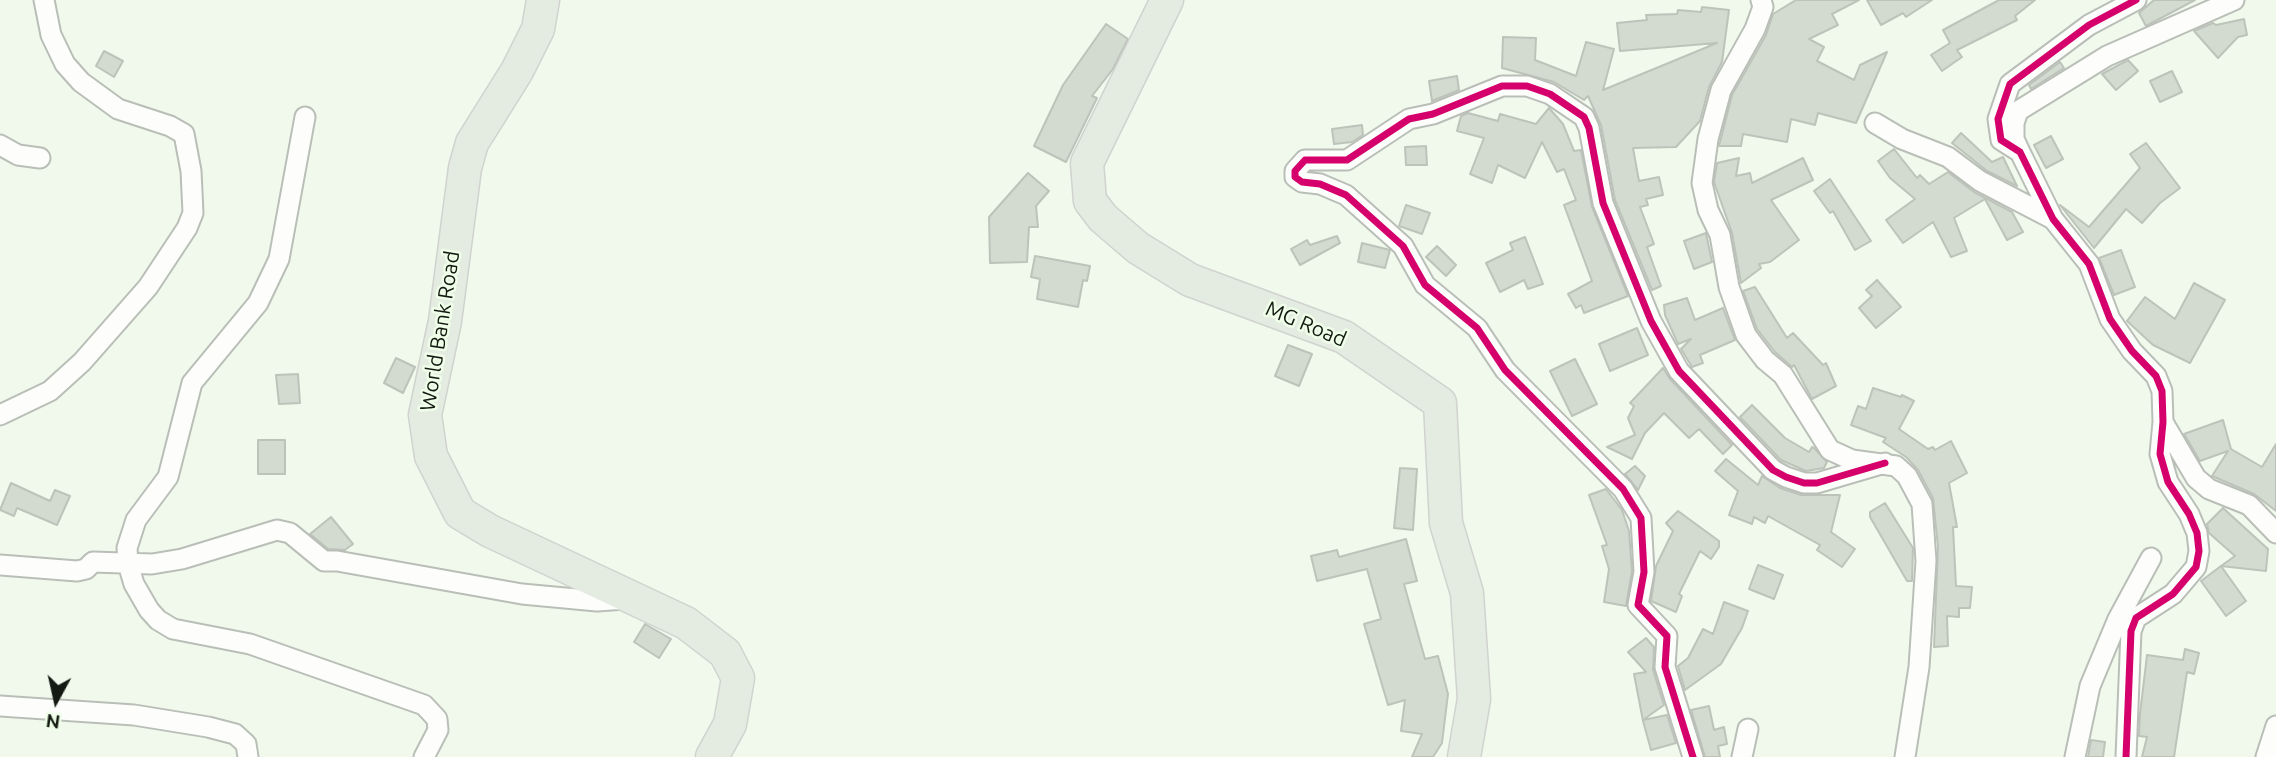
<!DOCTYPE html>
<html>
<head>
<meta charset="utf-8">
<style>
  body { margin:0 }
  #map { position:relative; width:2276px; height:757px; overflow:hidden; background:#f1f9ed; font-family:Ubuntu,sans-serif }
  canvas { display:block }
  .north { position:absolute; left:21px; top:666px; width:70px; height:70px; -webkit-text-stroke:5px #effee8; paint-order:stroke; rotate:188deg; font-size:19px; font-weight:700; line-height:28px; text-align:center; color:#141a12 }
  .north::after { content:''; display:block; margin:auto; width:24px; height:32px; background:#141a12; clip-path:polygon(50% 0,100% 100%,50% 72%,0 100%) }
</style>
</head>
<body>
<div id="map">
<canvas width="2276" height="757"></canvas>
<div class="north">N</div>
</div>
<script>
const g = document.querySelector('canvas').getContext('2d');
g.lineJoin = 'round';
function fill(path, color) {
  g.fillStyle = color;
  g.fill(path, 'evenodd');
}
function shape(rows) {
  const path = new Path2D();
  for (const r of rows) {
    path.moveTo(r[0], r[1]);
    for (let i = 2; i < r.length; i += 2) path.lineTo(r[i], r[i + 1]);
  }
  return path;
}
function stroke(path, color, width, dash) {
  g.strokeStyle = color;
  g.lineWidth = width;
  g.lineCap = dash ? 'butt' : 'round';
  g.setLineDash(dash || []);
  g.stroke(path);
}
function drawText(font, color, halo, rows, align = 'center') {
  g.font = font + ' Ubuntu,sans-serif';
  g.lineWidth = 5;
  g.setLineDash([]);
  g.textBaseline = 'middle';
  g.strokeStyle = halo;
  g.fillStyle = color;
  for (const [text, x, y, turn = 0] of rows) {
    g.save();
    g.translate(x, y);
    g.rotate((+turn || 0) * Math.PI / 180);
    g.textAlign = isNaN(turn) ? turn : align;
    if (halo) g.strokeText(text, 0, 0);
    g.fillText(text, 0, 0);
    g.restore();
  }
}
const building = shape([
  [1796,0,1859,0,1832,14,1838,25,1809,39,1824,47,1817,61,1854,80,1860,65,1887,52,1856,123,1818,113,1815,125,1791,119,1787,142,1743,134,1741,146,1719,146,1732,95,1766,35,1773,14,1796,0],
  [1867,0,1932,0,1906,17,1903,13,1881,25,1867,0],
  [1999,0,2035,0,2015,16,2017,20,1957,50,1962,57,1942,71,1931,55,1950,43,1943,30,1999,0],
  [2154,0,2195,0,2146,26,2139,13,2154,0],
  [1702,7,1729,10,1722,62,1709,87,1700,121,1676,147,1633,148,1639,181,1659,177,1663,195,1646,199,1648,205,1640,207,1654,244,1647,247,1661,286,1652,290,1615,200,1601,125,1588,96,1584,100,1554,82,1502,68,1503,37,1536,38,1535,60,1576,76,1586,42,1614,49,1603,90,1717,43,1620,51,1617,23,1647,20,1646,15,1677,14,1678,10,1701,12,1702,7],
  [2244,19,2247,35,2238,37,2218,58,2194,31,2213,23,2216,25,2244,19],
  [1106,24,1128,39,1113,69,1092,96,1097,98,1066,162,1034,146,1063,85,1106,24],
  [104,51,123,61,114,77,96,66,104,51],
  [2128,60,2138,71,2116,90,2102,74,2128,60],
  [2060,62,2064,68,2031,89,2029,85,2060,62],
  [2172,71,2182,92,2160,102,2150,81,2172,71],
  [1457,76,1459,90,1432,101,1429,81,1457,76],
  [1549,108,1563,124,1574,151,1581,150,1592,207,1628,296,1584,313,1581,305,1576,308,1568,294,1592,281,1564,205,1576,200,1564,169,1557,172,1542,142,1525,178,1498,165,1492,183,1470,174,1484,138,1457,131,1461,116,1468,113,1498,121,1500,114,1536,124,1549,108],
  [1362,125,1363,135,1352,142,1334,144,1332,129,1362,125],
  [1961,133,1992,162,2003,157,2017,186,1987,171,1952,143,1961,133],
  [2051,136,2063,159,2046,168,2034,145,2051,136],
  [2146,143,2180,188,2160,203,2142,223,2126,209,2094,248,2060,205,2089,227,2140,168,2130,154,2146,143],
  [1426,146,1427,165,1406,165,1405,147,1426,146],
  [1894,149,1917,178,1920,175,1929,184,1948,172,1974,192,2012,212,2023,232,2007,240,1985,199,1954,218,1967,251,1951,257,1933,222,1903,243,1886,220,1915,199,1890,178,1878,161,1894,149],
  [1739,158,1736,176,1750,173,1752,183,1803,158,1813,180,1771,200,1799,240,1770,262,1759,264,1761,268,1741,283,1732,233,1714,182,1717,163,1739,158],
  [1028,173,1049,191,1036,206,1038,227,1029,227,1027,262,990,263,989,217,1028,173],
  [1830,179,1871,241,1855,250,1833,211,1830,213,1814,191,1830,179],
  [1406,205,1430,213,1422,234,1399,226,1406,205],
  [1706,233,1712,262,1694,269,1684,241,1706,233],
  [1337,236,1340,243,1300,265,1291,249,1307,240,1310,245,1337,236],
  [1525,237,1543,284,1528,289,1524,280,1500,292,1486,263,1513,250,1510,243,1525,237],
  [1362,243,1390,250,1385,268,1358,262,1362,243],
  [1437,246,1456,265,1446,276,1426,257,1437,246],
  [2121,250,2135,287,2114,295,2099,258,2121,250],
  [1035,256,1090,266,1087,281,1083,280,1078,307,1037,299,1040,279,1031,277,1035,256],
  [1877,280,1901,307,1876,328,1859,308,1872,296,1866,290,1877,280],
  [2194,283,2225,300,2190,363,2153,345,2127,321,2145,297,2175,319,2194,283],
  [1755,287,1787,338,1793,333,1823,365,1826,363,1836,386,1812,399,1794,365,1792,367,1775,352,1757,329,1743,291,1755,287],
  [1687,298,1695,320,1723,308,1735,340,1700,355,1703,363,1692,367,1681,349,1691,339,1678,344,1665,315,1664,305,1687,298],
  [1637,328,1648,355,1610,371,1599,344,1637,328],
  [1288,345,1312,354,1299,386,1275,376,1288,345],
  [396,358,415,367,403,393,384,383,396,358],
  [1575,359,1597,404,1572,416,1550,371,1575,359],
  [1663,368,1670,379,1732,445,1723,454,1699,429,1689,438,1664,413,1645,433,1632,459,1607,447,1635,435,1628,418,1634,406,1630,403,1663,368],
  [298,374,300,403,279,404,276,375,298,374],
  [1873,388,1901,397,1902,395,1914,401,1899,429,1928,449,1933,447,1935,450,1951,441,1967,473,1949,483,1957,527,1953,527,1956,586,1972,587,1970,608,1959,608,1959,617,1947,616,1948,646,1934,647,1938,547,1933,498,1918,470,1906,457,1883,442,1886,438,1851,425,1858,406,1866,409,1873,388],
  [1752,405,1785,438,1809,452,1812,447,1814,448,1827,462,1824,468,1806,471,1781,460,1740,417,1752,405],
  [2223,420,2231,449,2262,467,2276,444,2276,511,2254,494,2212,476,2228,451,2200,461,2184,434,2223,420],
  [258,440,285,440,285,474,258,474,258,440],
  [1726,459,1758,485,1762,476,1780,488,1801,495,1840,495,1831,532,1855,549,1842,567,1817,550,1820,545,1768,516,1765,523,1754,517,1752,524,1729,515,1738,491,1715,471,1726,459],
  [1635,466,1645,476,1638,490,1625,474,1635,466],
  [1400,468,1417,469,1413,530,1394,528,1400,468],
  [11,483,50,501,55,490,70,496,57,525,17,508,14,516,0,510,11,483],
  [1606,489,1622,510,1629,531,1632,571,1626,606,1604,602,1609,569,1602,546,1607,545,1589,495,1606,489],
  [1885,503,1913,548,1912,581,1907,581,1870,517,1870,512,1885,503],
  [2223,508,2268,549,2266,571,2221,566,2235,556,2209,533,2207,524,2223,508],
  [1678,511,1719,541,1719,547,1711,559,1700,551,1679,594,1682,596,1676,612,1651,601,1656,566,1673,531,1666,523,1678,511],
  [331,517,353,544,345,550,328,549,310,534,331,517],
  [1406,539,1417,581,1404,584,1425,659,1438,656,1448,694,1442,743,1433,757,1412,757,1422,734,1401,731,1405,700,1388,705,1364,624,1381,619,1367,569,1317,581,1311,556,1337,550,1339,557,1406,539],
  [1758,565,1783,575,1774,599,1749,589,1758,565],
  [2221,566,2246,601,2226,616,2201,581,2221,566],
  [1724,602,1748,611,1742,628,1721,664,1685,690,1678,666,1688,658,1703,629,1713,634,1724,602],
  [645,624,671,639,659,658,634,642,645,624],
  [1646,638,1654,647,1653,670,1664,705,1643,720,1667,715,1676,743,1651,750,1643,721,1634,674,1646,672,1628,652,1646,638],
  [2185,649,2199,653,2194,674,2187,672,2174,757,2142,757,2147,737,2139,736,2140,714,2147,655,2183,660,2185,649],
  [1709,706,1714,730,1724,727,1727,744,1718,746,1720,757,1705,757,1691,710,1709,706],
  [2091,740,2105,742,2103,757,2088,757,2091,740]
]);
fill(building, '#d3dad0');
stroke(building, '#bdc3b9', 2);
const minor = shape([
  [1761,0,1763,7,1755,29,1721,90,1708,139,1702,183,1708,210,1720,235,1729,287,1746,335,1765,360,1783,375,1830,450,1852,460,1896,466,1907,476,1922,504,1926,561,1919,667,1905,757],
  [305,117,279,259,258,303,192,383,168,477,136,520,127,548,128,564,134,584,149,610,158,620,173,629,250,644,424,705,437,719,438,730,424,757],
  [1875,123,1902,139,1948,157,1980,181,2053,219],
  [0,145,18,155,40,158],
  [2020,152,2014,139,2014,123,2018,111,2107,56,2234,0],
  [0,415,50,391,82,362,148,287,187,228,193,213,191,171,184,134,170,126,118,109,81,82,65,64,51,35,44,0],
  [2163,422,2196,478,2209,489,2249,505,2276,533],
  [0,565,77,571,86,569,93,562,152,564,182,559,277,530,290,533,324,561,337,561,522,594,597,601,625,599],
  [0,706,134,715,208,727,235,734,246,744,248,757],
  [1693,757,1665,667,1667,636,1638,605,1644,572,1641,518,1623,489,1505,370,1477,328,1425,285,1403,246,1346,195,1320,184,1302,182,1295,177,1295,171,1305,160,1347,160,1409,119,1433,114,1502,86,1527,86,1550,94,1584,117,1589,128,1603,203,1651,321,1679,371,1773,470,1786,477,1804,483,1817,483,1885,463],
  [1742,757,1748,729],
  [2075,757,2090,686,2118,619,2151,558],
  [2126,757,2131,631,2136,618,2173,594,2196,567,2199,551,2197,533,2189,514,2168,482,2160,454,2163,422,2162,391,2156,376,2132,351,2110,319,2089,264,2053,219,2020,152,2001,140,1998,119,2010,84,2089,25,2136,0],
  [2266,757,2276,726]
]);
const primary = shape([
  [543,0,538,29,517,71,472,143,465,168,445,321,425,415,431,456,460,513,490,531,686,623,725,653,738,678,730,724,712,757],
  [1167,0,1087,163,1090,201,1103,218,1138,248,1190,280,1344,337,1440,403,1446,523,1467,593,1474,699,1464,757]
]);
stroke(minor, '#b9bfb7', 23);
stroke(primary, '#d0d3ce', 35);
stroke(minor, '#fdfefc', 19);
stroke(primary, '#e4ebe1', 32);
stroke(shape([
  [1693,757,1665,667,1667,636,1638,605,1644,572,1641,518,1623,489,1505,370,1477,328,1425,285,1403,246,1346,195,1320,184,1302,182,1295,177,1295,171,1305,160,1347,160,1409,119,1433,114,1502,86,1527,86,1550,94,1584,117,1589,128,1603,203,1651,321,1679,371,1773,470,1786,477,1804,483,1817,483,1885,463],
  [2126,757,2131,631,2136,618,2173,594,2196,567,2199,551,2197,533,2189,514,2168,482,2160,454,2163,422,2162,391,2156,376,2132,351,2110,319,2089,264,2053,219,2020,152,2001,140,1998,119,2010,84,2089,25,2136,0]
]), '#d6006c', 7);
drawText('21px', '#141a12', '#effee8', [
  ["MG Road",1306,324,23],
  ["World Bank Road",440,331,-81]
]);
</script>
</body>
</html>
